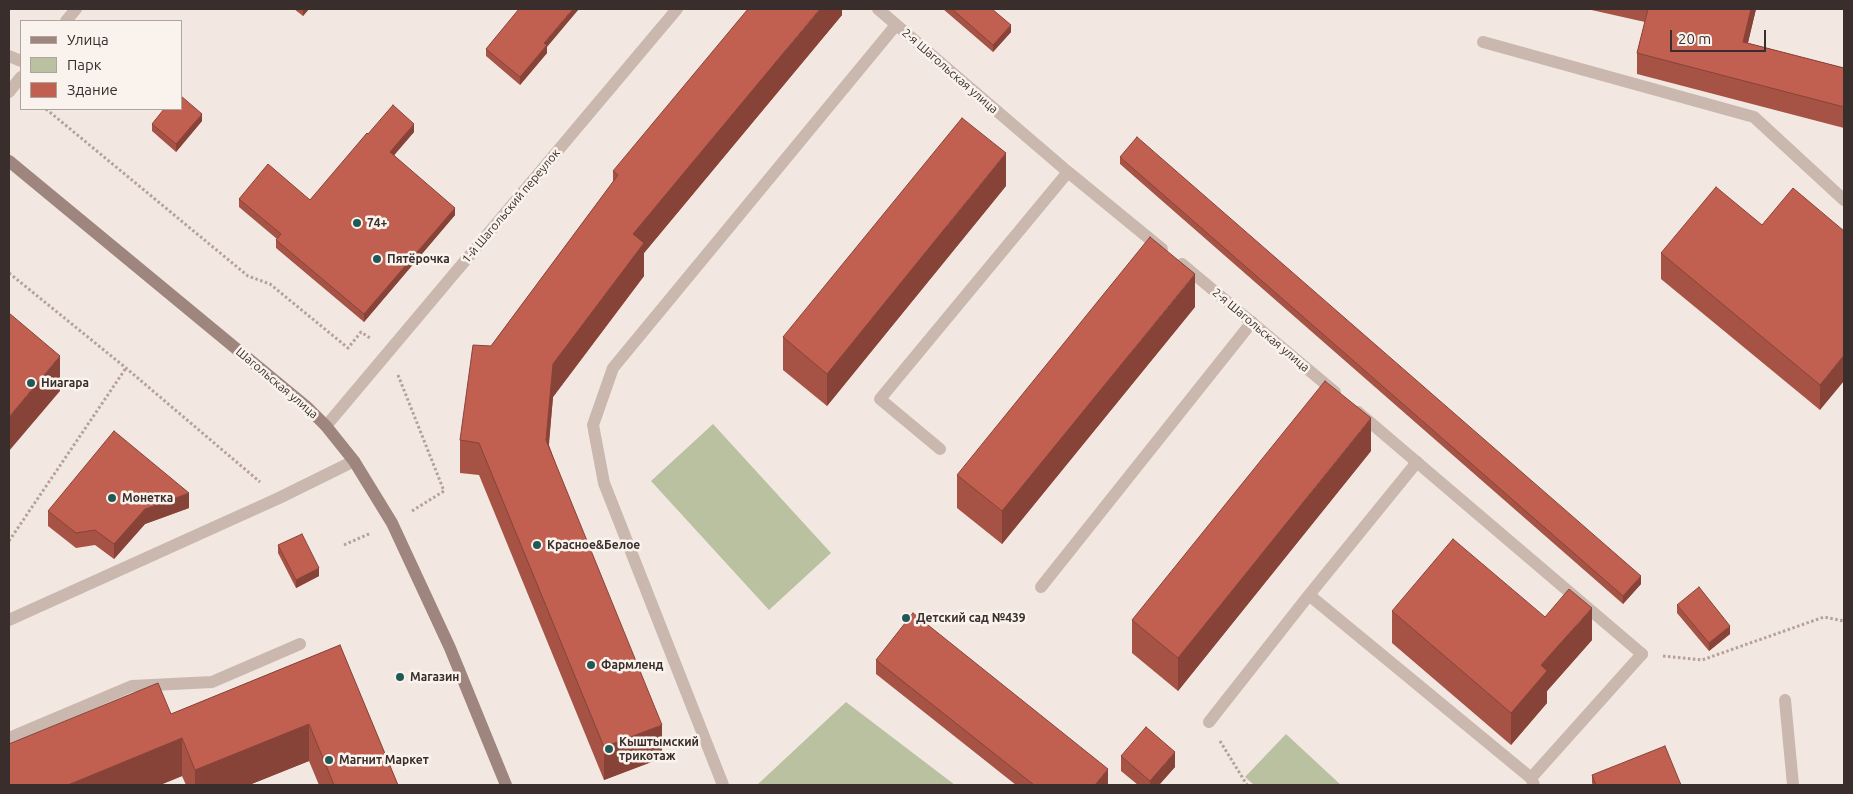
<!DOCTYPE html>
<html>
<head>
<meta charset="utf-8">
<style>
  body { margin:0 }
  #map { position:relative; width:1853px; height:794px; overflow:hidden; background:#f2e8e1; font-family:Ubuntu,sans-serif }
  canvas { display:block }
  .frame { position:absolute; inset:0; border:10px solid #392e2b; pointer-events:none }
  .legend { position:absolute; left:20px; top:20px; width:162px; height:90px; box-sizing:border-box; background:#faf3ed; border:1px solid #ada49f; margin:0; padding:6px 9px; list-style:none; font-size:15px; color:#392e2b }
  .legend li { display:flex; align-items:center; gap:10px; height:25px }
  .legend b { width:25px; border:1px solid #ada49f }
  .scale { position:absolute; left:1670px; top:30px; width:96px; height:22px; box-sizing:border-box; border:2px solid #392e2b; border-top:0; padding-left:6px; font-size:15px; line-height:18px; white-space:nowrap; color:#392e2b; -webkit-text-stroke:4px #faf3ed; paint-order:stroke }
</style>
</head>
<body>
<div id="map">
<canvas width="1853" height="794"></canvas>
<div class="frame"></div>
<ul class="legend">
<li><b style="height:6px;background:#9e867e"></b>Улица</li>
<li><b style="height:14px;background:#bac1a1"></b>Парк</li>
<li><b style="height:14px;background:#c16050"></b>Здание</li>
</ul>
<div class="scale">20 m</div>
</div>
<script>
const g = document.querySelector('canvas').getContext('2d');
g.lineJoin = 'round';
function fill(path, color) {
  g.fillStyle = color;
  g.fill(path, 'evenodd');
}
function shape(rows) {
  const path = new Path2D();
  for (const r of rows) {
    path.moveTo(r[0], r[1]);
    for (let i = 2; i < r.length; i += 2) path.lineTo(r[i], r[i + 1]);
  }
  return path;
}
function stroke(path, color, width, dash) {
  g.strokeStyle = color;
  g.lineWidth = width;
  g.lineCap = dash ? 'butt' : 'round';
  g.setLineDash(dash || []);
  g.stroke(path);
}
function drawText(font, color, halo, rows, align = 'center') {
  g.font = font + ' Ubuntu,sans-serif';
  g.lineWidth = 5;
  g.setLineDash([]);
  g.textBaseline = 'middle';
  g.strokeStyle = halo;
  g.fillStyle = color;
  for (const [text, x, y, turn = 0] of rows) {
    g.save();
    g.translate(x, y);
    g.rotate((+turn || 0) * Math.PI / 180);
    g.textAlign = isNaN(turn) ? turn : align;
    if (halo) g.strokeText(text, 0, 0);
    g.fillText(text, 0, 0);
    g.restore();
  }
}
fill(shape([
  [713,424,831,553,769,610,651,481],
  [846,702,955,785,757,785],
  [1286,734,1341,785,1254,785,1245,777]
]), '#bac1a1');
stroke(shape([
  [46,109,248,276,270,284,348,348,361,332,370,338],
  [9,273,126,368,260,482],
  [398,375,444,491,412,511],
  [9,541,126,368],
  [344,545,371,533],
  [1663,656,1702,660,1824,617,1844,621],
  [1220,741,1247,785]
]), '#b6a197', 3, [2.5, 2.5]);
stroke(shape([
  [66,21,76,9],
  [1483,42,1754,117,1844,200],
  [9,56,21,61],
  [9,92,21,77],
  [940,449,880,399,1068,172],
  [1041,587,1252,322],
  [1309,595,1531,778,1534,785],
  [1785,700,1793,785],
  [1209,722,1309,595,1417,462],
  [9,738,132,686,212,682,300,644],
  [1531,778,1642,654],
  [723,785,604,483,593,425,613,368,896,25]
]), '#cab7ad', 12);
stroke(shape([
  [878,9,1068,172,1162,249],
  [1182,264,1335,392],
  [1358,412,1642,654],
  [326,426,677,9],
  [9,620,279,498,354,461]
]), '#cab7ad', 12);
stroke(shape([
  [9,161,308,408,326,426,354,461,392,523,450,648,506,785]
]), '#9e867e', 12);
fill(shape([
  [294,9,309,9,303,16],
  [842,9,842,15,644,253,644,276,553,397,549,445,662,758,604,780,479,475,460,473,460,440,491,346,613,182,613,171],
  [943,9,992,9,1011,32,993,52],
  [1587,9,1756,9,1748,43,1844,68,1844,128,1637,74,1637,53,1645,22],
  [547,47,547,53,520,85,486,56,486,49],
  [202,121,176,152,152,131,152,124],
  [414,132,394,155,455,215,364,322,276,248,276,240,277,239,239,207,239,199,310,200,368,134],
  [1120,157,1641,584,1623,604,1120,164],
  [1006,186,827,406,783,370,783,337],
  [1762,225,1844,231,1820,410,1661,279,1661,253],
  [1195,307,1002,544,957,508,957,475],
  [1371,451,1178,691,1132,653,1132,620],
  [189,508,145,524,114,559,95,545,76,548,48,526,48,511],
  [278,545,319,576,296,588,278,553],
  [1677,605,1730,634,1709,651,1677,613],
  [1392,611,1545,617,1592,640,1547,691,1547,703,1511,745,1392,643],
  [340,645,398,785,319,785,309,761,249,785,186,785,182,776,160,785,9,785,171,714],
  [876,660,1108,783,1107,785,1016,785,876,674],
  [1121,756,1175,767,1159,785,1138,785,1121,771],
  [1592,775,1681,785,1593,785,1592,783]
]), '#a65345');
fill(shape([
  [303,9,309,9,303,16],
  [573,9,579,9,547,47,547,53,520,85,520,77,544,43],
  [820,9,842,9,842,15,644,253,644,276,553,397,546,472,546,440,553,364,633,234],
  [1751,9,1756,9,1743,63,1743,42],
  [1011,25,1011,32,993,52,993,45],
  [202,114,202,121,176,152,176,144],
  [414,124,414,132,390,160,390,152],
  [1006,153,1006,186,827,406,827,374],
  [455,208,455,215,364,322,364,314],
  [1195,274,1195,307,1002,544,1002,511],
  [1844,355,1844,381,1820,410,1820,385],
  [60,356,60,391,9,451,9,417],
  [1371,418,1371,451,1178,691,1178,658],
  [189,493,189,508,145,524,114,559,114,544,145,509],
  [319,568,319,576,296,588,296,580],
  [1641,576,1641,584,1623,604,1623,596],
  [1592,608,1592,640,1547,691,1547,703,1511,745,1511,713,1541,665],
  [1730,626,1730,634,1709,651,1709,643],
  [309,724,309,761,249,785,195,785,195,770],
  [662,725,662,758,604,780,604,747],
  [182,738,182,776,160,785,68,785],
  [1175,752,1175,767,1159,785,1150,785,1150,781],
  [1108,769,1108,783,1107,785,1095,785]
]), '#874338');
const building = shape([
  [519,9,573,9,544,43,547,45,520,77,486,49,519,9],
  [748,9,820,9,633,234,644,243,553,364,546,440,662,725,604,747,479,443,460,440,473,345,491,346,618,175,613,171,748,9],
  [952,9,992,9,1011,25,993,45,952,9],
  [1648,9,1751,9,1743,42,1844,68,1844,107,1637,53,1648,9],
  [181,96,202,114,176,144,152,124,164,109,181,109,181,96],
  [393,105,414,124,390,152,455,208,364,314,276,240,281,234,239,199,268,164,310,200,367,133,368,134,393,105],
  [962,118,1006,153,827,374,783,337,962,118],
  [1137,137,1641,576,1623,596,1120,157,1137,137],
  [1716,187,1762,225,1793,188,1844,231,1844,355,1820,385,1661,253,1716,187],
  [1150,237,1195,274,1002,511,957,475,1150,237],
  [9,313,60,356,9,417,9,313],
  [1325,381,1371,418,1178,658,1132,620,1325,381],
  [114,431,189,493,145,509,114,544,95,530,76,533,48,511,114,431],
  [302,534,319,568,296,580,278,545,302,534],
  [1453,539,1545,617,1569,589,1592,608,1541,665,1547,671,1511,713,1392,611,1453,539],
  [1699,587,1730,626,1709,643,1677,605,1699,587],
  [913,613,1108,769,1095,785,1034,785,876,660,913,613],
  [340,645,398,785,334,785,309,724,195,770,182,738,68,785,9,785,9,744,158,683,171,714,340,645],
  [1146,727,1175,752,1150,781,1121,756,1146,727],
  [1665,746,1681,785,1596,785,1592,775,1665,746]
]);
fill(building, '#c16050');
stroke(building, '#874338', 1);
for (const [x, y, r, color] of [
  [357,223,5,"#225957"],
  [377,259,5,"#225957"],
  [31,383,5,"#225957"],
  [112,498,5,"#225957"],
  [537,545,5,"#225957"],
  [906,618,5,"#225957"],
  [591,665,5,"#225957"],
  [400,677,5,"#225957"],
  [609,749,5,"#225957"],
  [329,760,5,"#225957"]
]) {
  const dot = new Path2D();
  dot.arc(x, y, r, 0, 2 * Math.PI);
  g.fillStyle = color;
  g.fill(dot);
  stroke(dot, '#faf3ed', 2);
}
drawText('12px', '#392e2b', '#faf3ed', [
  ["2-я Шагольская улица",950,71,41],
  ["1-й Шагольский переулок",511,206,-50],
  ["2-я Шагольская улица",1261,330,40],
  ["Шагольская улица",277,383,40]
]);
drawText('bold 12px', '#392e2b', '#faf3ed', [
  ["74+",367,223],
  ["Пятёрочка",387,259],
  ["Ниагара",41,383],
  ["Монетка",122,498],
  ["Красное&Белое",547,545],
  ["Детский сад №439",916,618],
  ["Фармленд",601,665],
  ["Магазин",410,677],
  ["Кыштымский",619,742],
  ["трикотаж",619,756],
  ["Магнит Маркет",339,760]
], 'left');
</script>
</body>
</html>
